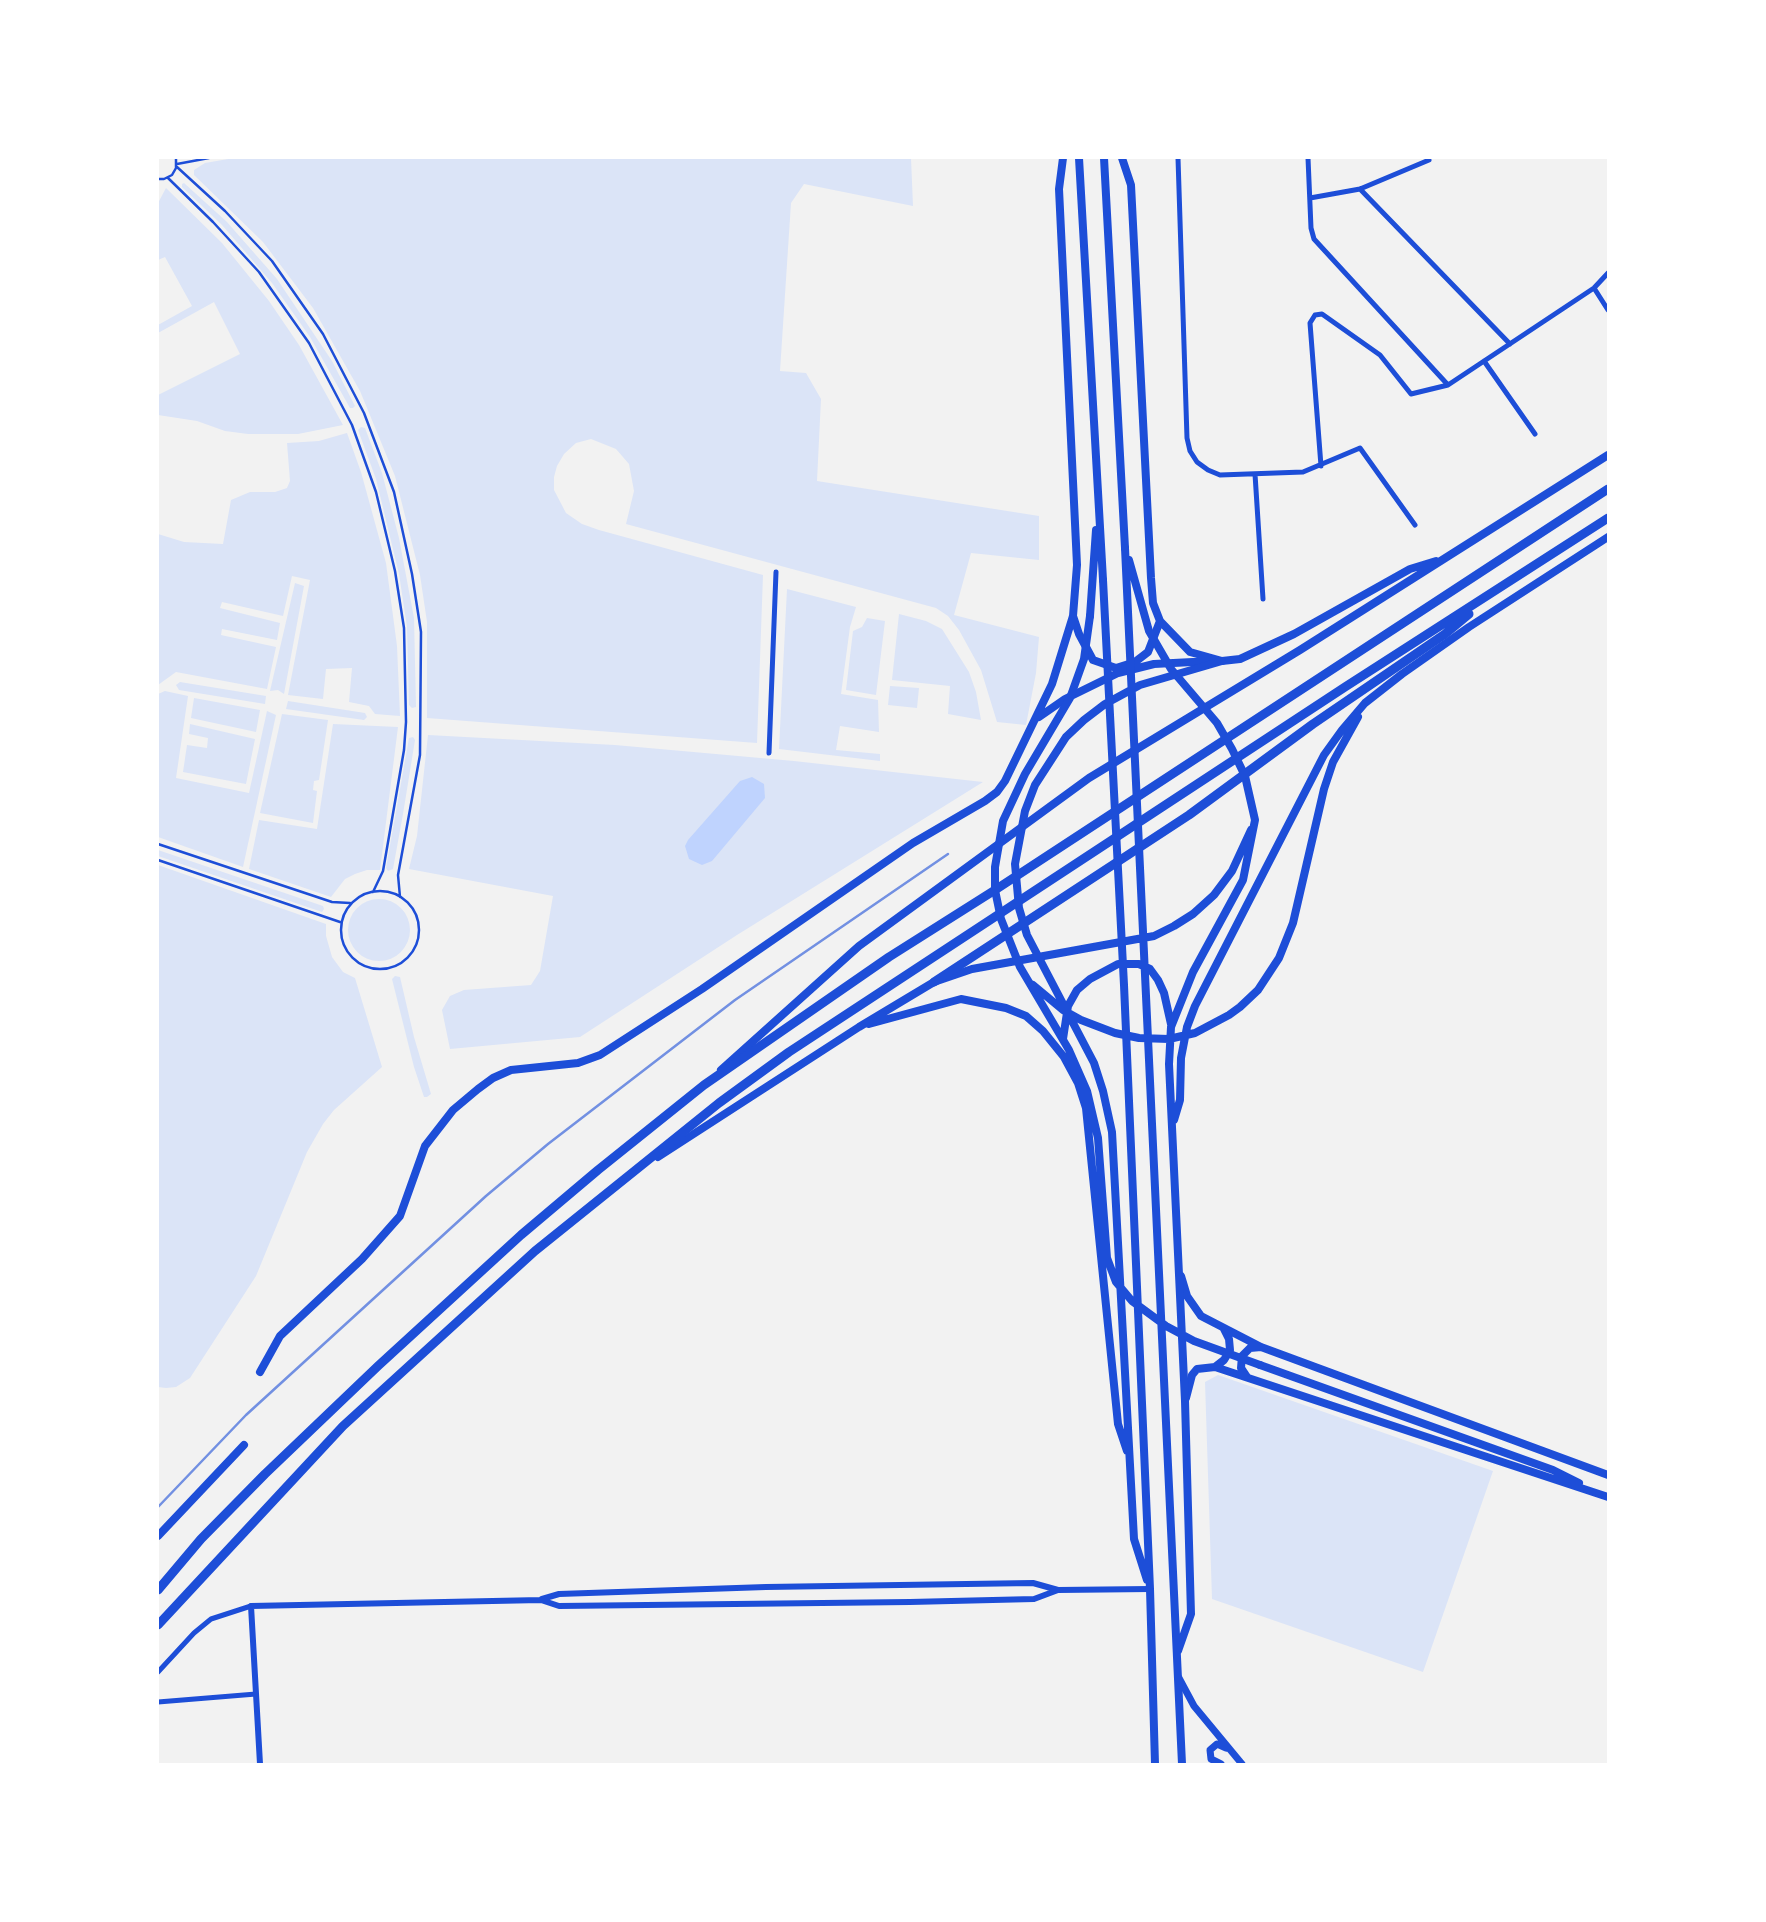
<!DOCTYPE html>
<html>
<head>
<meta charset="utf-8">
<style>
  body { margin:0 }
  #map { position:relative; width:1766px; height:1922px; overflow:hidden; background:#f2f2f2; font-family:"Noto Sans",sans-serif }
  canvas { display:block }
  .frame { position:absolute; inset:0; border:159px solid #fff; pointer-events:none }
</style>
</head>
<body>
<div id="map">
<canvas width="1766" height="1922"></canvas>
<div class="frame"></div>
</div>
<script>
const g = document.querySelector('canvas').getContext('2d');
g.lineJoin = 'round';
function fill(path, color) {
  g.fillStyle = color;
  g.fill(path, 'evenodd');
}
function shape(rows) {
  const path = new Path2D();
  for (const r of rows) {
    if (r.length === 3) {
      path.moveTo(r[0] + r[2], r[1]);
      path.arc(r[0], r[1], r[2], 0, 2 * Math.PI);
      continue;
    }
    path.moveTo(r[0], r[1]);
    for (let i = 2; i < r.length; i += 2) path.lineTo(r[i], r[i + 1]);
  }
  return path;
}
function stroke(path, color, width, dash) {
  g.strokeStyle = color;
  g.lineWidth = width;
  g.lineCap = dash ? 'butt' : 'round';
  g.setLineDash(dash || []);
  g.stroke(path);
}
fill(shape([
  [234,158,911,158,913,206,804,184,791,203,780,371,806,373,821,399,817,481,1039,516,1039,560,971,553,954,615,1039,637,1036,673,1026,725,997,722,981,670,959,630,948,616,936,608,626,524,634,491,629,464,616,449,591,439,576,443,564,454,557,466,554,477,554,490,566,513,582,524,599,530,763,575,757,743,427,718,427,622,420,575,395,476,360,391,313,308,263,242,194,175,194,170,205,163],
  [184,183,227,222,277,279,332,361,355,406,353,408,350,408,310,337,272,283,222,225,182,187,182,184],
  [166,188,222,243,269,301,299,345,343,425,298,434,248,434,225,431,197,421,158,415,158,395,240,354,214,302,158,333,158,325,192,306,165,257,158,260,158,203],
  [361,427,365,428,382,473,399,538,414,618,416,707,412,708,409,705,407,627,399,574,376,479,358,430],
  [347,433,361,472,386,563,397,646,400,716,375,714,369,706,349,702,352,668,326,669,323,699,288,695,310,580,292,576,283,616,222,602,220,608,280,623,277,640,222,629,221,635,276,647,267,689,176,672,158,685,158,534,184,542,223,544,231,500,250,492,275,492,287,488,290,481,287,443,319,441],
  [295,583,304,586,284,694,278,690,270,691],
  [787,589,856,607,850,627,841,694,878,700,879,732,840,726,836,750,880,754,880,761,779,749],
  [899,614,926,621,942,629,969,672,976,692,981,720,948,714,950,686,892,680],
  [867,618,885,621,876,695,846,690,853,631,862,627],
  [180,682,266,696,265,704,179,690,176,685],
  [890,686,919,688,917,708,888,705],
  [165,691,188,696,176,778,249,793,267,711,276,715,243,867,158,837,158,694],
  [194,698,260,710,256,732,191,718],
  [288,701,365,713,367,717,364,720,286,709],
  [282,714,328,720,319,780,314,781,313,790,317,791,313,823,260,813],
  [190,724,255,739,246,784,183,772,187,745,207,748,208,738,189,734],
  [333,724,398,727,380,870,367,870,355,874,345,879,331,897,249,869,259,820,317,829],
  [428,735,615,745,794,761,983,782,737,935,580,1037,450,1049,442,1010,450,996,464,990,531,985,540,971,553,896,409,869,417,836],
  [413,737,415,740,403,814,393,869,388,871,386,868,409,738],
  [158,850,323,906,324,909,322,912,158,856],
  [158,865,326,924,326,936,332,957,343,972,355,978,382,1067,334,1110,323,1124,307,1152,256,1276,190,1378,176,1387,166,1388,158,1387],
  [379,930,31],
  [395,976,400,977,414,1037,431,1094,427,1097,424,1097,414,1067,392,979],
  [1218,1375,1493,1471,1423,1672,1212,1599,1205,1382]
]), '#dbe4f7');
fill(shape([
  [752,777,764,784,765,798,712,861,702,865,689,859,685,846,688,840,740,781]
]), '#bfd3fe');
stroke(shape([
  [177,164,209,158],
  [177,167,225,211,272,261,323,334,364,413,394,492,412,574,421,632,420,755,398,875,400,897],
  [168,178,213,222,259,272,309,343,352,425,376,492,395,571,404,628,406,722,404,750,383,871,373,892],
  [158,179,164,179,172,175,176,168,176,158],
  [158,844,332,902,350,903],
  [158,860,340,922],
  [380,930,39]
]), '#1d4ed8', 2.5);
stroke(shape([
  [1178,158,1187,438,1190,451,1197,462,1208,470,1220,475,1303,472,1360,448,1415,525],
  [1308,158,1311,228,1314,239,1448,385],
  [1360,189,1510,344],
  [1310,198,1360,189,1429,160],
  [1594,288,1608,310],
  [1484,361,1535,434],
  [1321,466,1310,323,1315,315,1322,314,1380,355,1411,394,1448,385,1594,288,1608,273],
  [1255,474,1263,599],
  [769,753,776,572],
  [158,1672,194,1633,211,1619,251,1606],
  [158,1702,256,1694]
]), '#1d4ed8', 5);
stroke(shape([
  [542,1599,559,1594,766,1587,1033,1583,1058,1590,1150,1589],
  [260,1764,251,1606,541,1600,559,1606,910,1602,1034,1599,1058,1590]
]), '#1d4ed8', 6);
stroke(shape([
  [1179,1678,1194,1706,1242,1764],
  [1221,1764,1211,1759,1210,1750,1217,1744,1226,1748]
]), '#1d4ed8', 7);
stroke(shape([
  [1079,158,1103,580],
  [1104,158,1125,548],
  [1122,158,1131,185,1151,578,1153,603,1160,621,1190,652,1222,661,1240,659,1294,634,1410,569,1436,561],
  [1073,616,1079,634,1093,660,1116,668,1135,662,1148,652,1160,621],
  [1090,616,1096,530],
  [1039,717,1065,699,1118,673,1154,664,1212,661],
  [721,1070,859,946,1089,778,1300,650,1608,455],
  [1181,1276,1187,1296,1201,1316,1261,1347,1608,1475],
  [1260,1365,1553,1470,1579,1483],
  [1215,1367,1224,1360,1230,1350,1229,1339,1224,1329],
  [260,1372,280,1336,362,1259,400,1216,425,1146,453,1110,478,1089,493,1078,511,1070,578,1063,600,1055,702,989,913,843,985,801,997,792,1005,781,1052,684,1073,616,1077,565,1059,189,1063,158],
  [1247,1377,1241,1368,1242,1356,1250,1348,1261,1347],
  [1186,1398,1192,1375,1197,1369,1215,1367,1608,1497],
  [158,1536,244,1445]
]), '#1d4ed8', 8);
stroke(shape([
  [1125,548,1182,1764],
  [1129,560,1149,631,1171,669,1217,723,1232,749,1245,776,1255,820,1243,880,1193,972,1171,1027,1169,1064,1185,1401,1191,1614,1178,1651],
  [1103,580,1124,985,1150,1589,1155,1764],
  [1090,616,1084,659,1070,698,1025,774,1003,821,995,867,995,890,1001,919,1020,967,1069,1050,1087,1091,1098,1138,1107,1258,1116,1282,1132,1301,1166,1326,1194,1341,1260,1365],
  [1033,985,1063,1010,1081,1020,1115,1033,1139,1038,1169,1039,1195,1033,1229,1015,1240,1007,1258,990,1279,958,1293,923,1324,789,1333,762,1358,717],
  [869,1024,961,999,1006,1008,1026,1016,1043,1031,1064,1057,1078,1083,1086,1108,1118,1424,1127,1451],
  [1063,1039,1068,1006,1077,990,1090,979,1118,964,1139,964,1150,969,1158,980,1164,993,1171,1024],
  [1174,1120,1180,1100,1181,1058,1187,1027,1195,1006,1324,755,1342,730,1365,703,1402,674,1469,627,1608,537],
  [658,1157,859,1027,934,982,972,969,1154,936,1174,926,1193,914,1214,895,1232,871,1251,830],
  [1147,1580,1134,1539,1112,1132,1103,1091,1094,1063,1027,935,1019,908,1015,864,1025,811,1035,785,1066,737,1084,720,1105,704,1140,685,1222,661]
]), '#1d4ed8', 8);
stroke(shape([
  [934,982,1189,815,1313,724,1445,634,1469,614],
  [158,1590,201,1539,265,1474,378,1366,521,1235,598,1170,704,1085,889,957,995,890,1608,489],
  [158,1625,343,1426,535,1251,719,1103,789,1052,1345,687,1608,518]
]), '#1d4ed8', 9);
stroke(shape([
  [158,1507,246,1415,486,1196,548,1144,735,1000,948,854]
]), '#7290e2', 2.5);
</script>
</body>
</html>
